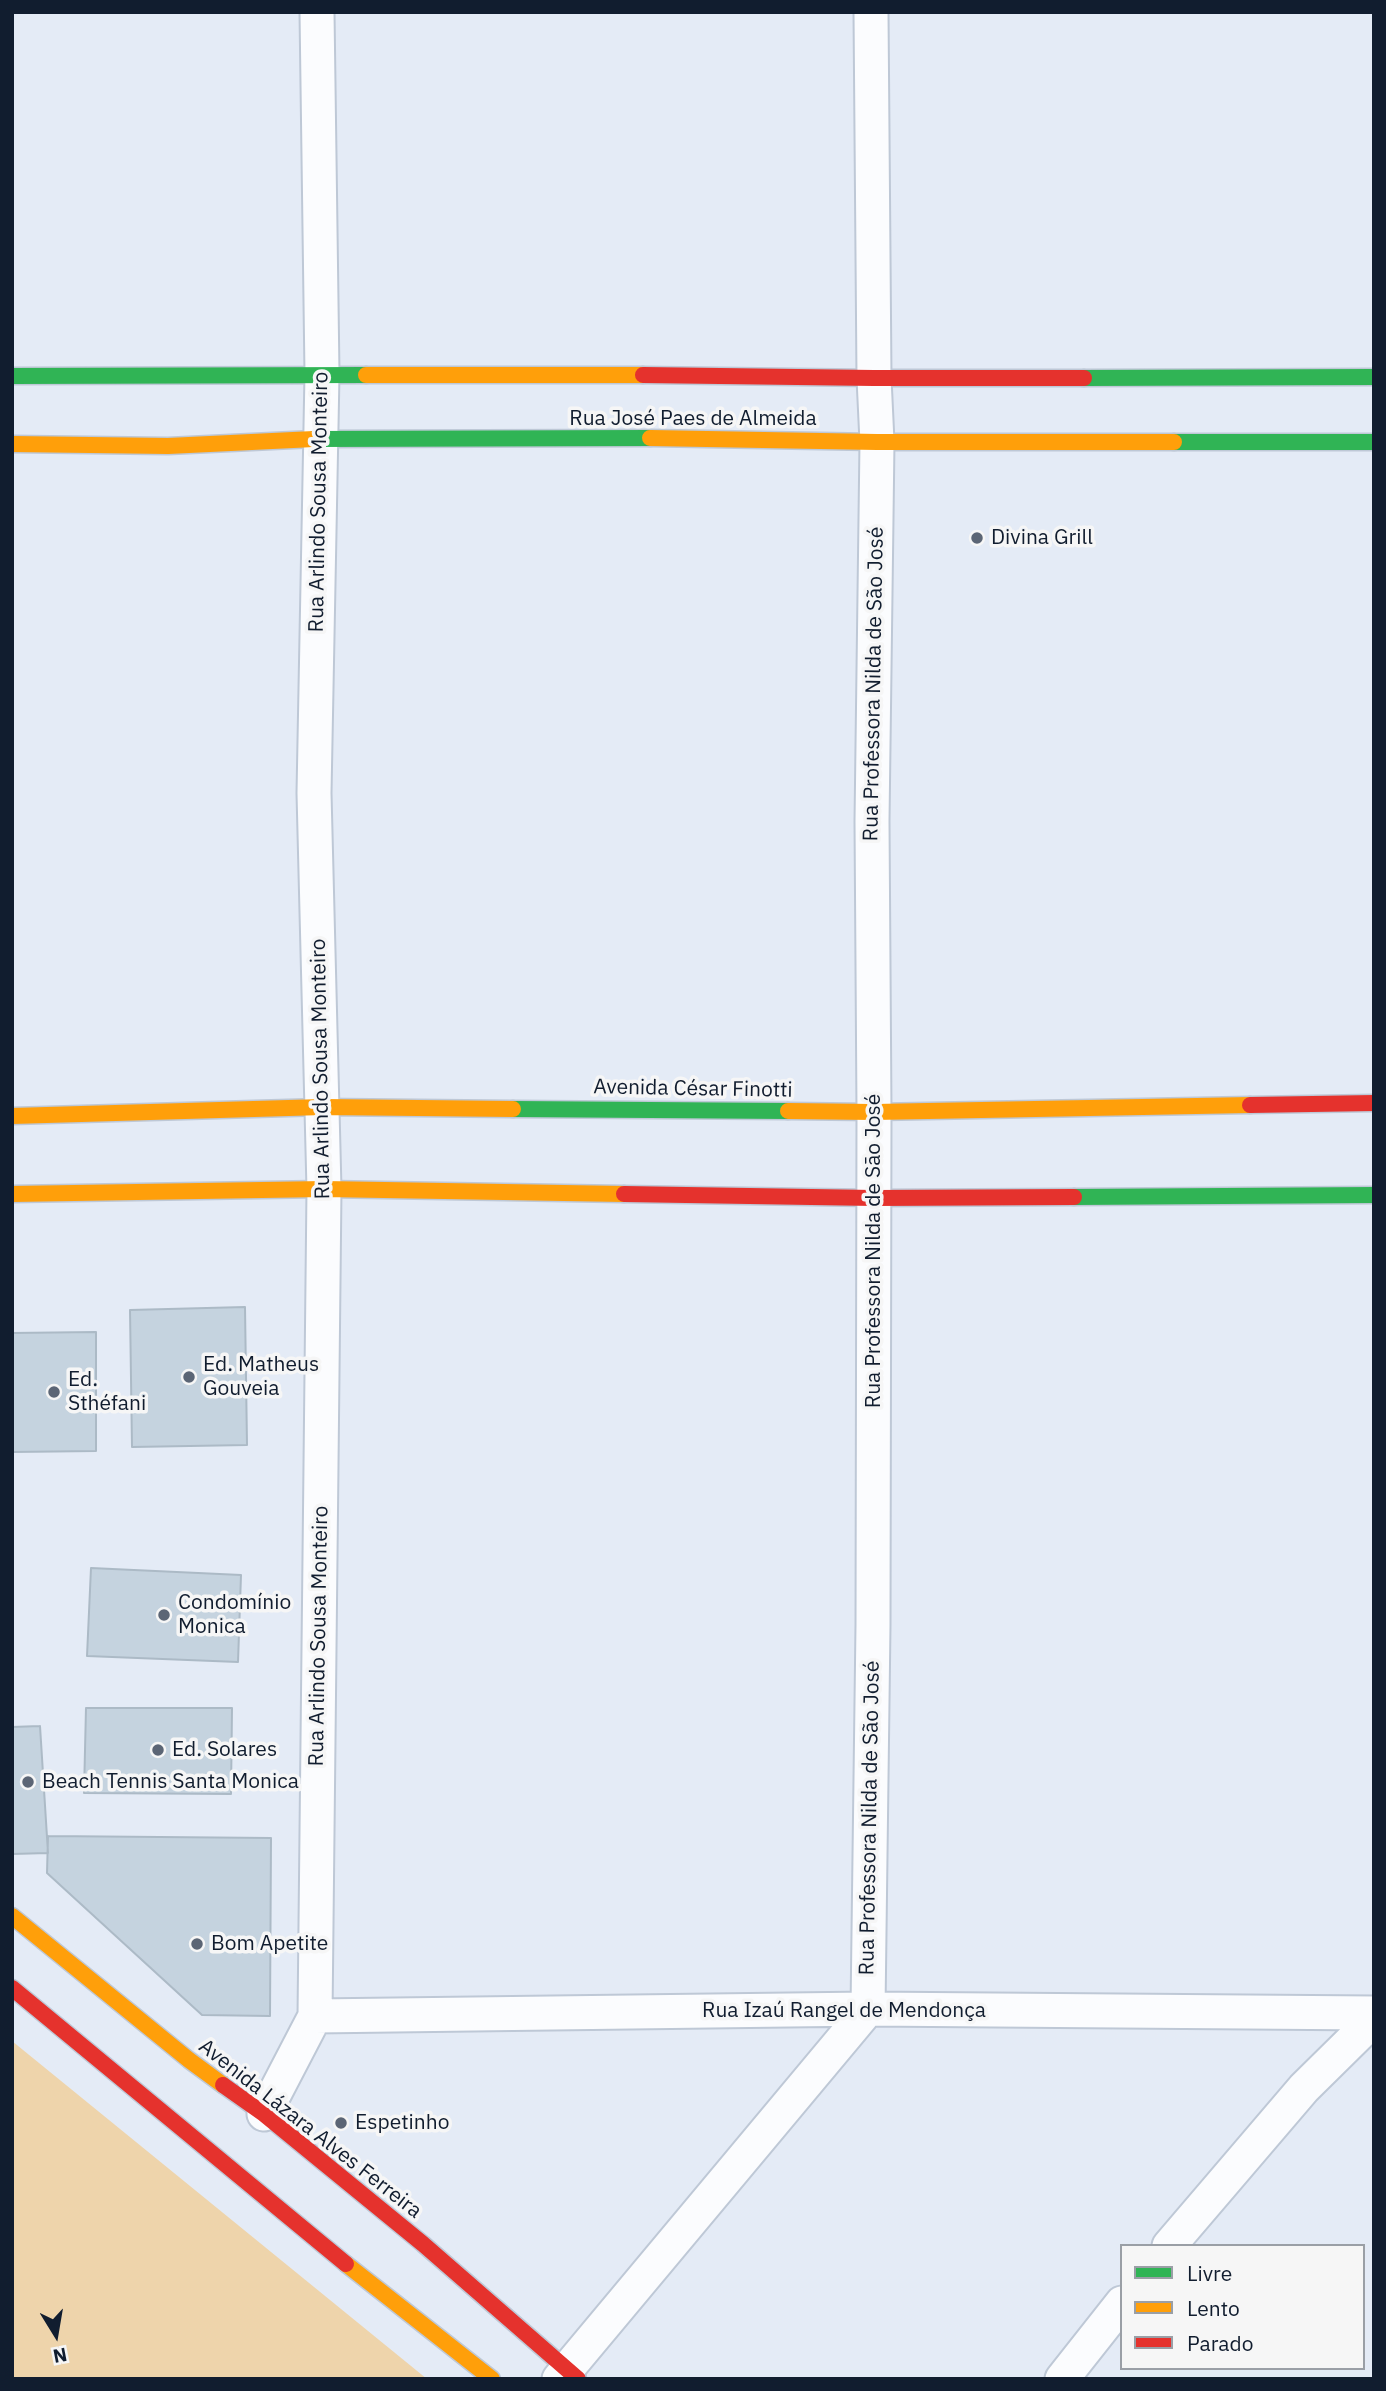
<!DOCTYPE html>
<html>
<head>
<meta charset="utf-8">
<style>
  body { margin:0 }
  #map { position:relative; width:1386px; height:2391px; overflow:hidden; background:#e4ebf6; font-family:"IBM Plex Sans",sans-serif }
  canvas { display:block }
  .frame { position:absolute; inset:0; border:14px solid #111d2f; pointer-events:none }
  .legend { position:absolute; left:1120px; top:2244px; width:245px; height:126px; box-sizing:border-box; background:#f6f6f6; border:2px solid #9a9fa6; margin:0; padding:9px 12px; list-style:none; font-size:21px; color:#111d2f }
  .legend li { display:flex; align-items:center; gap:14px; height:35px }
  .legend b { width:35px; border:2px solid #9a9fa6 }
  .north { position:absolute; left:21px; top:2300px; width:70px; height:70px; -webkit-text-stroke:5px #f6f6f6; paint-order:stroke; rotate:169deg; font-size:19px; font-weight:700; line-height:28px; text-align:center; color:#111d2f }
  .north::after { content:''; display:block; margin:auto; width:24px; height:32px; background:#111d2f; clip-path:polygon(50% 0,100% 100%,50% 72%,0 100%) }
</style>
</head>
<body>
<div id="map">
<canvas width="1386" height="2391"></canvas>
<div class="frame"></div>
<ul class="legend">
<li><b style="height:9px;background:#30b455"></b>Livre</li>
<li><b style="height:9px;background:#ff9f0a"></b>Lento</li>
<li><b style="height:9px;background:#e5322d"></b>Parado</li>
</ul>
<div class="north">N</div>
</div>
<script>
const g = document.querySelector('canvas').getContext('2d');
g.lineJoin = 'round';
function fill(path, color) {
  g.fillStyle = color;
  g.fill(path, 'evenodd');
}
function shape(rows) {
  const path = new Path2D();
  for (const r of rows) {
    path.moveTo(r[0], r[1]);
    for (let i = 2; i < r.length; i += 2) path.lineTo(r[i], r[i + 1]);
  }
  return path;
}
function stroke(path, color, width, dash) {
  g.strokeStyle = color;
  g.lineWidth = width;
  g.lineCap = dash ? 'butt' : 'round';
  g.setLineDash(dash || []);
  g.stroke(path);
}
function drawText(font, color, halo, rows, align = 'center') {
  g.font = font + ' "IBM Plex Sans",sans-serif';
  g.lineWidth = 7;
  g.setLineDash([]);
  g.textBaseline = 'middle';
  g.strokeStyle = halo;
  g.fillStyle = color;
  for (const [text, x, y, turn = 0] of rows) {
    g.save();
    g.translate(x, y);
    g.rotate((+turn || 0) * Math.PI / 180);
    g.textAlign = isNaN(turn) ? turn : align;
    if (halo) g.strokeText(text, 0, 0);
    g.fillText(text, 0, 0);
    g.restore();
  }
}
fill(shape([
  [12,2041,427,2379,12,2379]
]), '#eed4ab');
const building = shape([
  [245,1307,247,1445,132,1447,130,1310,245,1307],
  [96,1332,96,1451,12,1452,12,1333,96,1332],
  [91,1568,241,1575,238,1662,87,1656,91,1568],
  [86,1708,232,1708,231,1794,84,1793,86,1708],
  [40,1726,48,1853,12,1854,12,1727,40,1726],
  [48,1836,271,1838,270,2016,202,2015,47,1873,48,1836]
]);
fill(building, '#c5d3df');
stroke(building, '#acbac6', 2);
const street = shape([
  [315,2016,868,2009,1374,2013],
  [264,2114,315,2016,324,1189,314,793,322,374,317,12],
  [1169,2246,1304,2088,1374,2019],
  [559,2379,868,2009,873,1625,874,1112,872,821,877,442,874,378,871,12],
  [1062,2379,1122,2303]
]);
const fast = shape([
  [12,376,366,375],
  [1084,378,1374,377],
  [314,439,650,438],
  [1174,442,1374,442],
  [513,1109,788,1111],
  [1074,1197,1374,1195]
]);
const slow = shape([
  [366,375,643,375],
  [650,438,877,442,1174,442],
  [12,444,168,446,314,439],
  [788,1111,874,1112,1250,1105],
  [12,1116,323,1107,513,1109],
  [12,1194,324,1189,624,1194],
  [12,1916,189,2060,223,2085],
  [346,2264,492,2379]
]);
const jam = shape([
  [643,375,874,378,1084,378],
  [1250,1105,1374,1103],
  [624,1194,874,1198,1074,1197],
  [12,1988,346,2264],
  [223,2085,264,2114,423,2244,578,2379]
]);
stroke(street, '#bec8d6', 37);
stroke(fast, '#bec8d6', 19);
stroke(slow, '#bec8d6', 19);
stroke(jam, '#bec8d6', 19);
stroke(street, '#fbfcfe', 33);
stroke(fast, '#30b455', 16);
stroke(slow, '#ff9f0a', 16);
stroke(jam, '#e5322d', 16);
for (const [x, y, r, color] of [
  [977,538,7,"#5b6575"],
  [189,1377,7,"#5b6575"],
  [54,1392,7,"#5b6575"],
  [164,1615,7,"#5b6575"],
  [158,1750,7,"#5b6575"],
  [28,1782,7,"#5b6575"],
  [197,1944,7,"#5b6575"],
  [341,2123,7,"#5b6575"]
]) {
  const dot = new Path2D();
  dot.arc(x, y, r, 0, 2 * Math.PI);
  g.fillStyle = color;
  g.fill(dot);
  stroke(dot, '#f6f6f6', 2.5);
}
drawText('21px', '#111d2f', '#f6f6f6', [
  ["Rua José Paes de Almeida",693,419],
  ["Rua Arlindo Sousa Monteiro",319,502,-89],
  ["Rua Professora Nilda de São José",874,684,-89],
  ["Rua Arlindo Sousa Monteiro",321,1069,-91],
  ["Avenida César Finotti",693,1089,1],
  ["Rua Professora Nilda de São José",874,1251,-90],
  ["Rua Arlindo Sousa Monteiro",319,1636,-89],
  ["Rua Professora Nilda de São José",870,1818,-89],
  ["Rua Izaú Rangel de Mendonça",844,2011],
  ["Avenida Lázara Alves Ferreira",310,2129,38]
]);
drawText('21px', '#111d2f', '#f6f6f6', [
  ["Divina Grill",991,538],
  ["Ed. Matheus",203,1365],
  ["Gouveia",203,1389],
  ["Ed.",68,1380],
  ["Sthéfani",68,1404],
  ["Condomínio",178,1603],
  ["Monica",178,1627],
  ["Ed. Solares",172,1750],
  ["Beach Tennis Santa Monica",42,1782],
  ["Bom Apetite",211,1944],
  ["Espetinho",355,2123]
], 'left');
</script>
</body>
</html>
